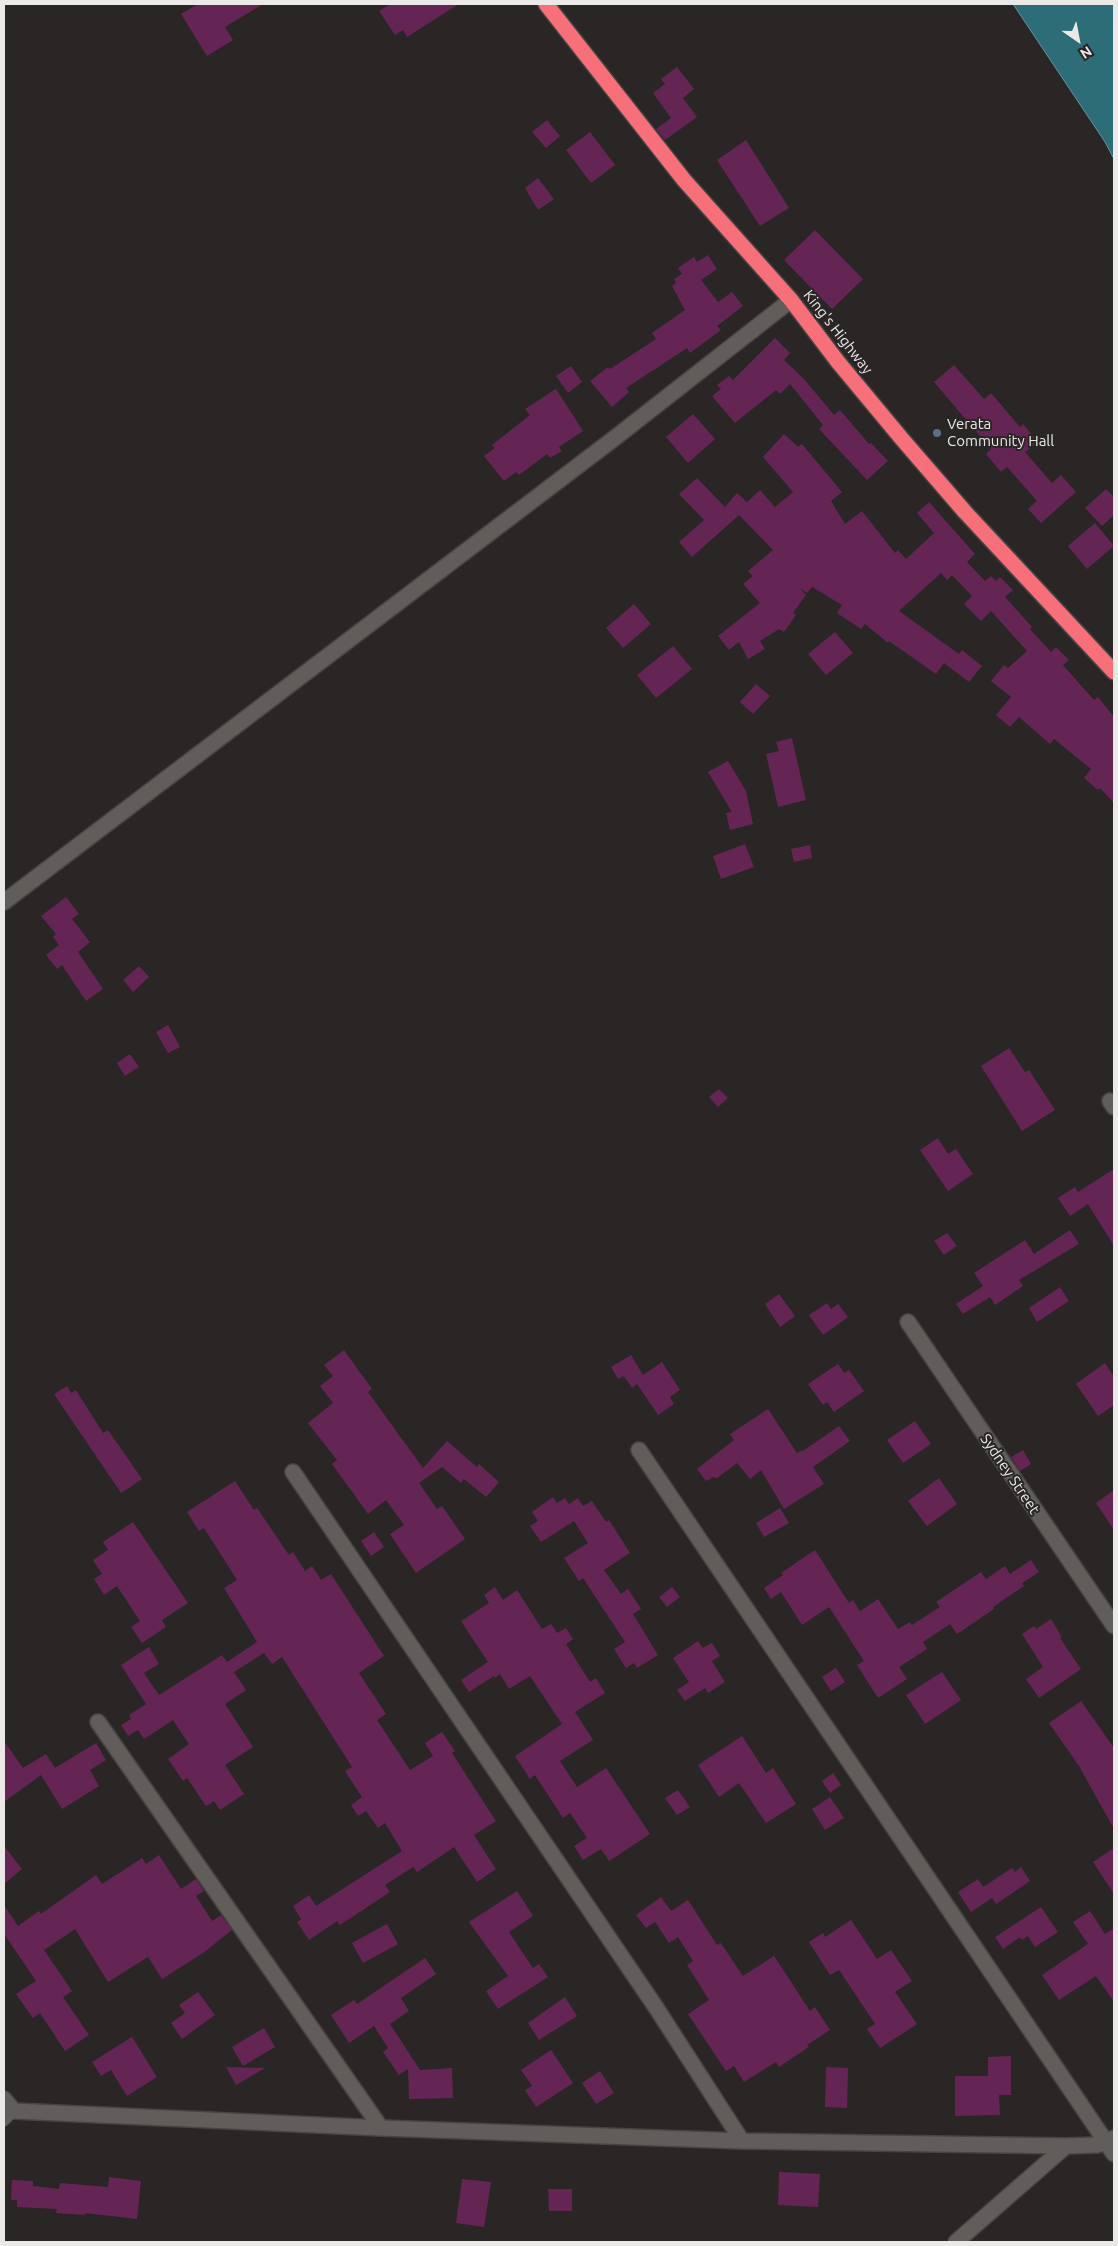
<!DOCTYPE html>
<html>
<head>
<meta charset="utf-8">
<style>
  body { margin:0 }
  #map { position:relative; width:1118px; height:2246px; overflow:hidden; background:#292625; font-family:Ubuntu,sans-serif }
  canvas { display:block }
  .frame { position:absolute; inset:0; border:5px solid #ebe9e8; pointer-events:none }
  .north { position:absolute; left:1053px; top:15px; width:50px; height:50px; -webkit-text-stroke:4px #292625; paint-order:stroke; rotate:147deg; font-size:14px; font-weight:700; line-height:20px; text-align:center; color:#ebe9e8 }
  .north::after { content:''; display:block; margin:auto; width:18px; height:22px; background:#ebe9e8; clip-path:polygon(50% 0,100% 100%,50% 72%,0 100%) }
</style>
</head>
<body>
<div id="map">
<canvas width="1118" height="2246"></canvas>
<div class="frame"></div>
<div class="north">N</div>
</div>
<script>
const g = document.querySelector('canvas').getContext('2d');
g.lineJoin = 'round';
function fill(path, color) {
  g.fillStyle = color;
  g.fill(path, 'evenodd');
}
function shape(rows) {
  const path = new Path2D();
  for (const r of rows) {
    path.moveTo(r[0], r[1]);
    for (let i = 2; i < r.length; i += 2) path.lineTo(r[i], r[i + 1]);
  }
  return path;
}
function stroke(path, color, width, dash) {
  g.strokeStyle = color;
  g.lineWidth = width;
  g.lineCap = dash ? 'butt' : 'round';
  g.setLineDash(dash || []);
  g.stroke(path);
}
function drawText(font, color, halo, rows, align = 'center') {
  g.font = font + ' Ubuntu,sans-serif';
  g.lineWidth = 4;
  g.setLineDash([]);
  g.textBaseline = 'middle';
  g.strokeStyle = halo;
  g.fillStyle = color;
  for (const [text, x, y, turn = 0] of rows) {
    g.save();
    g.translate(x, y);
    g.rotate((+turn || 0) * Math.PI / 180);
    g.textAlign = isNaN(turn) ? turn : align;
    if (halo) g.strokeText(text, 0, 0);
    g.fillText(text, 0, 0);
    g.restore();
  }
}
const water = shape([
  [1013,4,1114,4,1114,159,1105,142,1013,4]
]);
fill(water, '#2d6d77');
stroke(water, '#669299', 1);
fill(shape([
  [198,4,263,4,225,27,233,40,207,56,181,14],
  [390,4,459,4,407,37,403,30,395,35,379,11],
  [677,67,694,89,683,98,697,117,665,140,656,129,671,118,653,93,665,84,661,79],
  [547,120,560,136,546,148,532,132],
  [590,132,615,165,591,183,566,150],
  [746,140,789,208,760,226,717,160],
  [538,178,554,199,538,210,525,188],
  [815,230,863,279,832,309,784,260],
  [708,255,717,269,701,280,718,302,732,292,743,306,717,326,721,330,690,353,687,348,626,388,629,392,612,407,590,381,608,367,610,369,656,339,652,333,685,310,672,286,676,283,674,279,682,274,678,268,694,257,697,262],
  [775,338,790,353,784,360,804,379,834,415,840,410,869,444,871,443,888,461,867,480,819,429,823,425,790,384,780,394,776,390,735,423,712,396,721,389,717,385,729,376,733,380],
  [954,365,984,399,991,393,1020,427,1023,424,1038,442,1025,452,1052,483,1061,475,1076,492,1041,523,1028,509,1037,501,1007,467,1001,472,986,454,991,449,934,382],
  [571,366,582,382,568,393,556,376],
  [556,389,583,431,559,447,562,451,550,458,547,454,519,475,516,472,504,481,484,456,495,448,492,445,530,415,525,409],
  [693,414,715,439,688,463,666,437],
  [784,434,798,447,802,444,842,492,831,501,845,524,862,511,895,553,898,550,906,559,934,533,917,513,929,502,975,554,967,562,985,581,991,576,996,581,1000,577,1013,590,1005,597,1032,627,1030,629,1051,652,1056,647,1069,660,1063,665,1094,700,1098,697,1114,717,1114,803,1100,788,1098,790,1084,778,1091,769,1054,739,1050,744,1019,717,1010,727,996,715,1011,697,991,681,1004,665,1008,668,1027,651,991,611,981,621,964,604,972,596,952,575,947,580,941,573,899,611,959,654,962,650,982,666,969,682,944,663,936,674,889,641,888,643,865,624,861,629,837,613,842,605,812,587,807,593,800,588,806,595,793,613,796,615,784,632,779,629,760,641,765,649,748,659,739,642,729,650,718,636,760,603,743,584,753,576,748,571,773,550,739,515,692,557,679,542,704,520,679,494,697,478,725,507,737,493,747,502,760,490,775,507,793,492,763,457],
  [1106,489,1114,497,1114,515,1102,526,1085,508],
  [1095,523,1114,546,1087,569,1068,546],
  [634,604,651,624,623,648,606,628],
  [835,632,853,653,826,675,808,654],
  [673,646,692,669,656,698,637,675],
  [756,684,770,696,753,714,740,702],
  [792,738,806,800,778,807,766,754,779,751,776,742],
  [728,761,746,791,753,824,730,830,726,813,732,812,708,772],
  [745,844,754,867,721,879,713,856],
  [810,845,812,858,794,862,791,849],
  [66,897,79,914,72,919,90,942,78,952,103,989,86,1001,62,965,57,969,46,955,59,945,53,937,56,934,41,916],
  [139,966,149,977,133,992,123,980],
  [168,1025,180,1047,168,1053,156,1032],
  [1009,1048,1025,1072,1029,1070,1055,1110,1022,1131,981,1066],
  [130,1054,139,1067,125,1076,117,1063],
  [719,1089,728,1098,718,1107,709,1097],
  [938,1138,948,1154,956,1149,973,1174,948,1191,920,1150],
  [1114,1169,1114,1246,1088,1204,1070,1216,1058,1198,1075,1187,1078,1192],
  [1070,1230,1079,1244,1019,1280,1023,1286,995,1305,990,1297,963,1314,956,1304,983,1286,974,1273,1025,1240,1034,1254],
  [947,1233,957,1246,944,1255,934,1241],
  [1060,1287,1069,1301,1037,1322,1029,1308],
  [779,1294,795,1316,780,1327,765,1304],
  [827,1303,831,1309,838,1304,848,1317,823,1335,809,1315],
  [344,1350,372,1389,368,1392,423,1468,447,1441,477,1467,479,1464,499,1482,486,1497,464,1479,461,1483,442,1467,419,1483,437,1509,442,1506,465,1539,416,1573,390,1534,404,1525,386,1500,368,1514,332,1464,337,1460,308,1423,333,1403,320,1386,333,1376,324,1365],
  [631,1355,643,1375,662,1362,680,1390,670,1397,674,1404,658,1415,637,1384,632,1388,624,1376,618,1379,611,1367],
  [1105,1363,1114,1377,1114,1405,1098,1416,1076,1384],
  [838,1364,844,1373,849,1370,864,1391,834,1412,827,1402,823,1405,808,1384],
  [67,1386,71,1393,76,1390,103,1433,108,1430,142,1479,121,1493,54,1394],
  [768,1409,797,1453,802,1450,803,1451,839,1426,850,1441,813,1467,824,1484,784,1509,761,1470,750,1479,737,1463,717,1478,713,1477,706,1481,697,1469,734,1440,730,1434],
  [915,1421,931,1444,903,1463,887,1440],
  [1023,1450,1031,1464,1020,1471,1011,1457],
  [939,1478,957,1504,927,1526,908,1501],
  [235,1481,254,1510,257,1508,289,1555,293,1552,305,1571,312,1566,321,1580,331,1574,384,1656,359,1673,386,1714,377,1720,410,1770,433,1756,425,1743,442,1732,455,1751,452,1753,496,1821,474,1835,496,1869,477,1882,454,1847,417,1872,413,1867,385,1885,390,1892,340,1925,337,1921,309,1940,297,1922,301,1919,293,1906,309,1895,316,1906,402,1851,385,1823,378,1828,366,1811,358,1816,351,1805,362,1797,345,1771,352,1767,282,1657,272,1664,264,1653,234,1672,246,1690,225,1704,253,1747,225,1765,244,1794,220,1810,214,1801,206,1806,187,1778,183,1781,168,1759,189,1744,173,1720,144,1739,138,1730,128,1736,121,1725,131,1719,129,1715,146,1704,121,1665,149,1647,159,1664,144,1673,159,1695,222,1655,227,1662,257,1642,224,1588,237,1580,204,1528,199,1531,187,1512],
  [1114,1490,1114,1530,1096,1503],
  [553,1497,557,1503,565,1498,569,1504,578,1498,583,1506,592,1501,606,1522,609,1520,630,1553,604,1570,621,1594,628,1589,641,1609,633,1614,658,1655,637,1668,634,1663,626,1668,614,1649,625,1642,583,1578,579,1581,564,1558,588,1543,574,1521,541,1542,530,1526,538,1521,532,1512],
  [780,1508,789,1523,764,1537,756,1523],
  [133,1522,188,1603,162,1620,166,1627,142,1643,131,1627,140,1621,117,1586,104,1595,94,1579,102,1574,93,1560,108,1550,103,1542],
  [374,1532,384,1547,371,1556,361,1541],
  [815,1550,849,1603,853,1600,860,1611,878,1599,898,1629,910,1622,912,1625,940,1607,936,1602,981,1572,986,1579,1005,1566,1010,1574,1031,1560,1039,1572,1022,1583,1024,1586,993,1607,994,1609,957,1634,950,1624,923,1642,927,1649,899,1667,907,1679,878,1698,857,1665,864,1661,829,1607,802,1625,781,1592,771,1599,764,1588,783,1575,781,1573],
  [495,1587,503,1600,517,1590,542,1629,551,1624,557,1633,566,1628,573,1639,566,1644,590,1682,596,1678,605,1693,575,1712,593,1740,560,1761,577,1787,606,1768,650,1834,609,1861,601,1849,583,1860,574,1846,587,1838,570,1813,563,1818,535,1775,530,1779,515,1756,562,1724,530,1676,509,1689,500,1674,495,1678,494,1676,469,1692,461,1680,488,1662,461,1621,489,1603,484,1595],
  [672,1587,680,1597,667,1607,659,1597],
  [1051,1619,1062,1637,1060,1638,1081,1669,1039,1698,1026,1679,1043,1667,1022,1634,1034,1626,1036,1629],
  [698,1641,703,1648,712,1643,720,1656,712,1661,725,1682,708,1693,705,1688,685,1701,677,1690,689,1682,673,1658],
  [836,1668,845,1682,831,1691,822,1677],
  [942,1672,961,1700,925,1724,906,1695],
  [1081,1701,1114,1748,1114,1829,1079,1766,1049,1723],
  [742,1736,766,1773,773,1768,796,1804,766,1823,739,1783,719,1797,698,1765],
  [4,1741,23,1768,46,1754,55,1768,96,1743,106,1760,90,1770,99,1786,62,1809,41,1775,4,1802],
  [833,1773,841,1785,830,1793,822,1781],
  [678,1790,690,1807,677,1815,665,1798],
  [830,1797,844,1818,825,1830,812,1809],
  [4,1846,22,1869,4,1884],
  [1114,1848,1114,1894,1093,1862],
  [159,1855,181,1889,196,1879,204,1891,196,1896,212,1921,221,1915,232,1930,203,1953,162,1979,148,1957,108,1982,75,1929,44,1950,72,1991,63,1997,89,2035,65,2051,40,2013,33,2018,16,1994,36,1981,4,1934,4,1905,18,1926,39,1911,41,1914,96,1875,102,1884,142,1858,146,1864],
  [1021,1867,1030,1881,996,1904,992,1898,971,1912,958,1892,978,1879,983,1887,1012,1868,1015,1872],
  [517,1891,533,1916,509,1932,533,1968,539,1964,548,1977,498,2009,486,1991,508,1976,469,1922],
  [661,1897,671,1911,688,1900,717,1945,721,1943,743,1976,774,1956,810,2011,815,2007,830,2030,807,2045,809,2047,779,2067,776,2062,744,2082,734,2066,726,2071,688,2014,709,2000,687,1965,693,1961,678,1937,669,1943,655,1922,646,1928,636,1915],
  [1041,1907,1058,1932,1035,1947,1028,1936,1022,1940,1020,1937,1003,1949,995,1937],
  [1090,1911,1105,1934,1114,1928,1114,2002,1096,1976,1059,2000,1042,1975,1088,1944,1073,1922],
  [851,1920,877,1959,891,1950,912,1981,895,1992,917,2024,880,2048,867,2029,875,2024,839,1970,830,1975,809,1942,823,1933,825,1937],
  [387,1924,398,1944,363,1963,352,1943],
  [425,1958,436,1974,401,1998,409,2011,390,2024,420,2070,452,2068,453,2098,409,2099,408,2069,399,2075,383,2052,388,2048,374,2026,349,2043,331,2015,354,2000,357,2004],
  [198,1992,215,2015,182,2039,171,2023,185,2013,179,2005],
  [565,1997,577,2016,539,2040,528,2023],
  [264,2028,275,2047,243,2066,232,2047],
  [132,2037,157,2077,127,2096,111,2070,101,2076,92,2062],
  [551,2050,573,2083,536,2107,525,2090,532,2086,521,2070],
  [1011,2056,1011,2095,999,2095,1000,2115,955,2116,955,2076,988,2076,988,2057],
  [226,2067,265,2068,236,2085],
  [826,2067,848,2068,847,2108,825,2107],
  [600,2071,614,2093,596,2104,582,2083],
  [779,2172,820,2174,818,2207,778,2205],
  [109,2177,141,2181,137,2219,85,2213,85,2215,56,2213,57,2209,17,2207,17,2200,11,2200,12,2180,33,2181,33,2186,59,2189,60,2183,108,2187],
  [462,2179,491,2182,484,2227,456,2223],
  [548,2189,572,2189,572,2211,549,2211]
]), '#652554');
const lane = shape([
  [4,2121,14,2111]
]);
const street = shape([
  [1110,1101,1114,1107],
  [908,1322,1114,1626],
  [639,1450,1114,2154],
  [293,1472,657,2009,742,2141],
  [98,1722,381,2128],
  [4,2099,14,2111,381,2128,742,2141,1066,2146],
  [956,2242,1066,2146,1097,2145,1114,2138]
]);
const secondary = shape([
  [4,902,616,437,791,300]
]);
const highway = shape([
  [546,4,684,180,791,300,838,362,902,439,965,512,1114,672]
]);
stroke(lane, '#464342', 12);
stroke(street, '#464342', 18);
stroke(secondary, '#464342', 18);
stroke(highway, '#464342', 18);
stroke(lane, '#615d5b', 10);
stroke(street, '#615d5b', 15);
stroke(secondary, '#615d5b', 15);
stroke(highway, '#f77079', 15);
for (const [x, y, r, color] of [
  [937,433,5,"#5c6f8a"]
]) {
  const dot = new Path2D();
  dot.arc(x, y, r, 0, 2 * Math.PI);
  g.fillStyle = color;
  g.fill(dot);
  stroke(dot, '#292625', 2);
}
drawText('15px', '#ebe9e8', '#292625', [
  ["King's Highway",838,332,52],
  ["Sydney Street",1010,1474,56]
]);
drawText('15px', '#ebe9e8', '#292625', [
  ["Verata",947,424],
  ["Community Hall",947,441]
], 'left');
</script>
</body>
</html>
